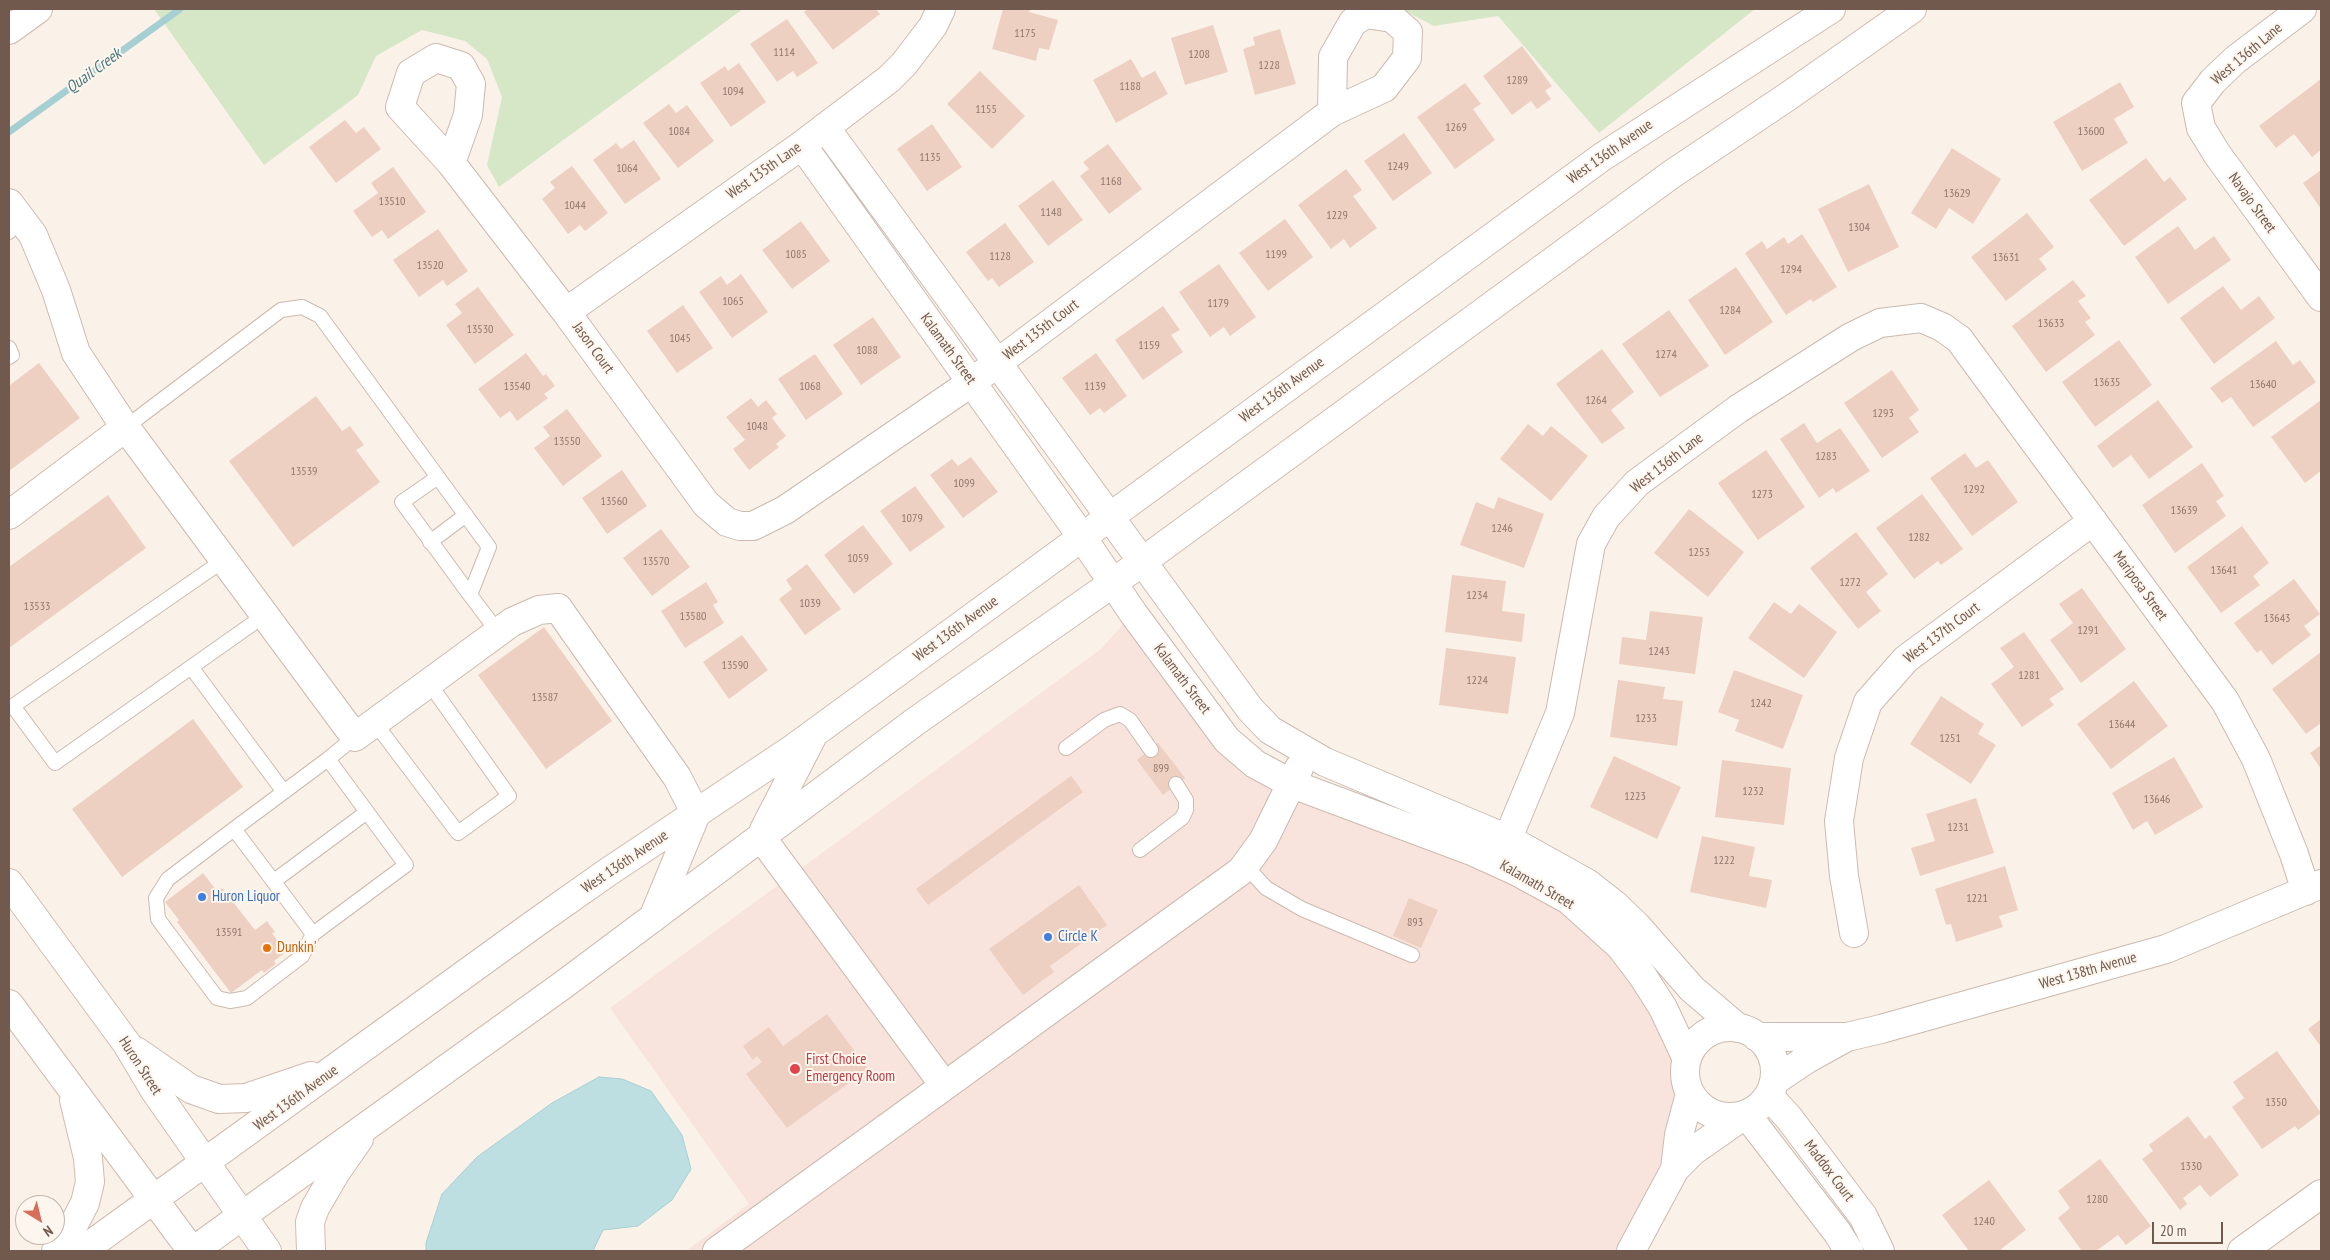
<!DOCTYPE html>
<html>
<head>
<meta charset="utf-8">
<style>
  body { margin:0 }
  #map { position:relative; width:2330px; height:1260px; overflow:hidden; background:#faf2e8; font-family:"PT Sans Narrow",sans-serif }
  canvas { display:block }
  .frame { position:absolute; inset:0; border:10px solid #72594e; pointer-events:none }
  .north { position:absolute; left:15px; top:1195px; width:50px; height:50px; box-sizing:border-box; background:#fdf6ee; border:1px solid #c5b7ae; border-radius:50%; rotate:144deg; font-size:14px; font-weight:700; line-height:20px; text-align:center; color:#72594e }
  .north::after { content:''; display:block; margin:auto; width:18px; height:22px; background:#d86d59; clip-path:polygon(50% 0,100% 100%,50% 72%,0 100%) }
  .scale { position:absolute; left:2152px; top:1222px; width:71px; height:22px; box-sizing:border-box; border:2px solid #72594e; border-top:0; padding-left:6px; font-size:15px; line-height:18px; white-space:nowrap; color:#72594e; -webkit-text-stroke:4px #fdf6ee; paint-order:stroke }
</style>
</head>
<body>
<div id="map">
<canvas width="2330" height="1260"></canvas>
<div class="frame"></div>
<div class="north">N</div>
<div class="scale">20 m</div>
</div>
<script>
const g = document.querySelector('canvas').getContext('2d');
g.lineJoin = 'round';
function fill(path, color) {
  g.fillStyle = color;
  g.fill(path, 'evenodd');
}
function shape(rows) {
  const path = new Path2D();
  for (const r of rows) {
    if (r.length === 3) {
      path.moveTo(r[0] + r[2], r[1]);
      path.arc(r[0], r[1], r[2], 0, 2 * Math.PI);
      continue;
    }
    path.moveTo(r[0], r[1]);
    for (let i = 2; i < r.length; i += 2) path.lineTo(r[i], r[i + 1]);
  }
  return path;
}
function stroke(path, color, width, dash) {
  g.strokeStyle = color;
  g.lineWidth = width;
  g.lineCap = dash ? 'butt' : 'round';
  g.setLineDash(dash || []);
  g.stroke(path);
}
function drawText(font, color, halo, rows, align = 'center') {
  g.font = font + ' "PT Sans Narrow",sans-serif';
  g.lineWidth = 4;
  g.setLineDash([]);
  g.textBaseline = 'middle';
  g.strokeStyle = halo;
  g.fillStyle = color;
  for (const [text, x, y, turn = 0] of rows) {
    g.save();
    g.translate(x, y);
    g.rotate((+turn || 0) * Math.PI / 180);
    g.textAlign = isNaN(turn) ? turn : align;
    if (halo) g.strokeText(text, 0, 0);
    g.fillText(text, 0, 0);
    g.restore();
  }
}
fill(shape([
  [1133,613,1227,740,1498,862,1599,927,1687,1059,1685,1074,1690,1094,1631,1251,686,1251,749,1204,610,1008,1101,649]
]), '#f9e3dd');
fill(shape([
  [154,9,743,9,499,187,487,165,502,97,487,59,465,41,422,30,376,56,358,95,264,165],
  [1401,9,1755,9,1599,133,1498,16,1434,26]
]), '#d6e7c7');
const water = shape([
  [599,1077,622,1079,651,1091,682,1135,691,1169,672,1200,638,1226,603,1230,593,1251,426,1251,426,1243,442,1194,477,1157,552,1103,599,1077]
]);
fill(water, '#bedfe2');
stroke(water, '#a5cfd3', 1);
stroke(shape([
  [9,132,180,9]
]), '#a5cfd3', 7);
fill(shape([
  [808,9,876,9,880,14,833,50,804,12],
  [1003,9,1030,9,1029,12,1058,20,1049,50,1039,48,1036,61,992,49],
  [787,19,818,63,797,77,793,71,777,82,750,44],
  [1213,25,1228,72,1185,85,1171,38],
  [1280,29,1296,84,1255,95,1243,49,1255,45,1253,37],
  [1522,46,1552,86,1545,91,1551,99,1537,109,1531,101,1512,115,1483,76],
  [1131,59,1142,78,1155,71,1168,94,1116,123,1093,80],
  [739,63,766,102,731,127,700,83,725,66,728,71],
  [980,71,1025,116,992,149,947,104],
  [2321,79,2321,150,2312,157,2294,134,2276,148,2259,126],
  [2120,82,2134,107,2114,119,2128,143,2082,171,2053,122],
  [1465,83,1481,104,1473,109,1495,140,1455,169,1417,117],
  [669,104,676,113,687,105,714,141,678,168,643,123],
  [345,120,356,133,364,127,381,149,336,183,309,147],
  [932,124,962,167,927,191,897,149],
  [1404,133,1432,173,1393,201,1364,161],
  [634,140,661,179,625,204,593,160,616,143,621,149],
  [1108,144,1142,189,1109,214,1080,176,1089,169,1083,162],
  [1952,148,2001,179,1973,224,1949,208,1936,229,1911,213],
  [2146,158,2164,182,2170,177,2187,199,2124,246,2089,200],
  [572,166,608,213,585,231,580,225,568,234,542,199,555,188,550,182],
  [393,167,426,212,388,239,382,230,372,237,353,211,378,193,371,183],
  [1346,169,1362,190,1353,196,1377,228,1350,248,1344,239,1331,249,1298,205],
  [2321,170,2321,209,2303,183],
  [1053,180,1083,220,1048,246,1018,206],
  [1869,184,1899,247,1848,272,1818,209],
  [2027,213,2054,247,2039,259,2047,269,2006,301,1971,257],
  [1285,219,1313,257,1268,291,1239,253],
  [801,221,830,261,792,289,762,250],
  [1005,223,1034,262,999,287,992,278,988,281,966,252],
  [2178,226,2195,250,2214,236,2231,260,2168,304,2135,257],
  [438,229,468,271,447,286,443,280,419,297,393,260],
  [1802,234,1837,287,1813,302,1811,299,1786,315,1745,253,1762,241,1767,249,1784,237,1788,244],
  [1219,264,1256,317,1230,336,1224,327,1210,337,1179,292],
  [1736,267,1773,322,1725,355,1688,300],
  [741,274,768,312,732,338,699,292,721,276,727,285],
  [2073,280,2086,296,2078,301,2091,318,2085,322,2095,335,2046,372,2012,326],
  [2223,286,2241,310,2259,296,2275,318,2214,364,2180,318],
  [478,287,514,335,475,364,446,325,462,313,455,304],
  [683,305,713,348,677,373,647,331],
  [1163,306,1180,330,1171,335,1183,352,1143,380,1115,340],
  [1669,310,1709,366,1660,397,1622,344],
  [873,317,901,357,861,385,833,345],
  [2119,340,2152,385,2095,427,2062,382],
  [2276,341,2293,365,2300,360,2316,382,2253,427,2231,397,2222,403,2210,388],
  [1602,349,1634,392,1611,410,1625,428,1602,444,1556,384],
  [526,353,543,376,546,374,555,386,544,394,548,398,517,421,510,411,500,418,478,389],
  [1096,353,1127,396,1104,413,1100,408,1090,415,1062,378],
  [815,354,843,394,806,420,778,379],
  [39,363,80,418,9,471,9,382,10,385],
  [1892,370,1919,410,1909,418,1919,432,1882,458,1844,403],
  [316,396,342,431,350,426,364,445,356,450,380,482,293,547,229,461],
  [751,398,758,407,766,400,777,414,772,418,786,436,776,444,779,447,749,470,733,449,745,440,726,417],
  [2158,400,2193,447,2149,479,2131,455,2113,468,2097,446],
  [2321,400,2321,471,2305,483,2271,437],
  [567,409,602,456,563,486,534,448,550,436,543,427],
  [1804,423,1817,443,1840,428,1870,471,1836,493,1833,488,1819,498,1780,439],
  [1528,424,1543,436,1551,426,1588,456,1551,501,1500,459],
  [1766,450,1805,507,1758,540,1718,483],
  [1965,453,1976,468,1988,460,2018,502,1972,536,1930,478],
  [971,457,998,492,963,518,930,475,952,459,958,466],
  [2202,463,2224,496,2216,501,2226,516,2175,553,2142,505],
  [622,470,647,506,607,534,582,498],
  [915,486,945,527,910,552,880,511],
  [1922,494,1963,549,1941,565,1938,561,1914,579,1876,528],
  [108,495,146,548,9,648,9,567],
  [1498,497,1544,514,1524,568,1460,545,1476,502,1494,509],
  [1689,509,1744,552,1708,597,1654,553],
  [863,525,893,564,854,594,824,555],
  [2242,526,2269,563,2253,576,2260,585,2221,613,2187,567],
  [661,529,690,567,652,596,623,558],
  [1856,532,1888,574,1866,592,1881,611,1858,629,1810,568],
  [807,564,841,609,805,635,779,599,792,589,786,580],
  [1452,575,1506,581,1502,611,1525,614,1522,642,1445,632],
  [2294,579,2320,614,2304,626,2311,635,2272,665,2261,650,2257,653,2234,623],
  [706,582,718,602,713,605,724,623,685,648,661,611],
  [2082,588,2126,649,2081,683,2050,640,2073,623,2059,604],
  [1774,602,1791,614,1799,604,1837,632,1804,678,1748,638],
  [1650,611,1703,617,1695,674,1619,664,1622,637,1646,640],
  [544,627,612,721,546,769,478,675],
  [2024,632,2064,689,2049,699,2054,705,2022,727,1991,684,2014,667,2000,648],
  [742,635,768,670,729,699,703,662],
  [1446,648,1516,657,1508,714,1439,705],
  [2321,652,2321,723,2306,734,2272,689],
  [1734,670,1803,695,1783,749,1735,731,1739,720,1718,712],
  [1618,680,1665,687,1663,699,1683,701,1677,746,1610,737],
  [2134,681,2168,726,2111,769,2077,724],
  [1941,696,1984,724,1978,734,1996,745,1971,784,1910,744],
  [193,719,243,787,122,877,72,809],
  [1158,743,1185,778,1163,795,1137,760],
  [2321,745,2321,769,2310,753],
  [1614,756,1681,787,1657,839,1590,807],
  [2174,757,2203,807,2155,835,2147,821,2133,830,2112,793],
  [1722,760,1791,768,1784,825,1715,817],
  [1071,776,1083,792,928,905,916,889],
  [1976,798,1994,853,1920,876,1911,848,1935,841,1926,814],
  [1702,836,1755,847,1749,876,1772,880,1766,908,1690,892],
  [2005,866,2018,910,1999,916,2003,927,1956,942,1951,924,1946,925,1935,889],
  [203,873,217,891,222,888,255,930,267,921,275,932,272,933,286,952,274,961,276,964,264,973,262,970,231,993,177,922,179,920,165,902],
  [1079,885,1107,925,1050,966,1054,972,1023,995,989,949],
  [1409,898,1438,910,1421,948,1393,936],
  [827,1014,868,1069,787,1128,746,1074,762,1062,757,1056,753,1060,743,1046,769,1027,783,1046],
  [2321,1019,2321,1047,2308,1029],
  [2277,1051,2321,1113,2298,1130,2295,1126,2262,1149,2232,1107,2244,1098,2233,1082],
  [2188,1116,2205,1139,2210,1135,2239,1175,2210,1197,2200,1185,2183,1198,2187,1204,2180,1210,2142,1159,2153,1151,2149,1145],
  [2100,1159,2151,1226,2126,1245,2118,1235,2096,1251,2082,1251,2058,1218,2070,1208,2058,1191],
  [1989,1180,2026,1230,2001,1249,2003,1251,1969,1251,1942,1215]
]), '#edd0c2');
const service = shape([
  [9,232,21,218],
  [9,348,12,355,9,357],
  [126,427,281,310,302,307,320,316,489,547,470,595,498,632],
  [438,477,402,502,470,595],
  [430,542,466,515],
  [224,560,13,706,55,763,265,615],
  [191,667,284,792],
  [375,723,458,833,509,796,429,683],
  [1066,748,1104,720,1120,714,1130,720,1151,750],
  [328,759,406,865,313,934,234,829,328,759,355,737],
  [234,829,168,879,156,898,158,919,217,998,230,1001,247,998,302,956,313,934],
  [1140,850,1182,818,1186,810,1186,800,1176,784],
  [1245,865,1266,888,1302,909,1412,955],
  [274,881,367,812]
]);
const minor = shape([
  [2302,9,2235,60,2213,81,2196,103,2201,128,2217,154,2321,297],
  [825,127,1250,709,1270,730,1325,762,1508,839,1587,883,1614,904,1636,925,1692,989,1738,1028],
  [802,145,1082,537,1133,613,1227,740,1255,764,1292,784,1474,852,1516,871,1569,900,1620,946,1642,975,1663,1008,1687,1059],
  [451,163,400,107,411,73,436,58,461,66,471,84,468,115,451,163,566,312,706,504,727,522,740,526,753,526,785,510,972,382,1332,112,1384,88,1407,58,1408,32,1392,18,1366,14,1353,22,1333,57,1332,112],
  [9,203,33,235,56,290,76,353,121,421,355,737,512,622,539,610,558,608,677,777,696,814],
  [566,312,802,145,889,79,904,64,933,26,941,9],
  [9,515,126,427],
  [761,837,944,1085],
  [1498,862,1560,713,1591,544,1606,517,1637,483,1738,409,1851,337,1880,323,1921,318,1942,327,1959,339,2225,701,2256,759,2294,854,2306,891],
  [1854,933,1844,876,1839,821,1849,758,1868,702,1906,659,2093,521],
  [1730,1072,45],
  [1757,1037,1847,1037,1881,1029,2166,949,2321,884],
  [1774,1081,1807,1059,1845,1038],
  [1769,1096,1789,1118,1863,1216,1880,1251],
  [1746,1114,1837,1232,1849,1251],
  [1675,1169,1679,1135,1690,1094],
  [717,1251,1241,871,1263,841,1299,768],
  [1631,1251,1675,1169,1693,1151,1743,1116],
  [2242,1251,2321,1194]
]);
const tertiary = shape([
  [9,30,38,9]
]);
const secondary = shape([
  [764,830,812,737],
  [9,883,127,1044,155,1091,267,1251],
  [653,918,696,814],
  [9,1004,192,1251],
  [136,1051,191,1089,219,1099,246,1098,311,1076],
  [56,1251,74,1224,85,1203,90,1182,88,1158,74,1100],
  [82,1251,537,922,608,872,791,750,1602,157,1831,9],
  [193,1251,563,985,916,721,1113,583,1672,174,1787,97,1912,9],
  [311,1251,310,1222,315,1208,336,1172,359,1139]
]);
stroke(service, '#cbbaaf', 16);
stroke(minor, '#cbbaaf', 30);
stroke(tertiary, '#cbbaaf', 30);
stroke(secondary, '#d0bbaf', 30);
stroke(service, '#fff', 14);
stroke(minor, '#fff', 28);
stroke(tertiary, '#fff', 28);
stroke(secondary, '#fff', 28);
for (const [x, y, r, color] of [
  [202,897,5,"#3f7fe0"],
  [1048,937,5,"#3f7fe0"],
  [267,948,5,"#e8710a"],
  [795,1069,6,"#e0444e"]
]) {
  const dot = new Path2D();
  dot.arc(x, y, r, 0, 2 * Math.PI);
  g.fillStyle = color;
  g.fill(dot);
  stroke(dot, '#fdf6ee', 2);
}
drawText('12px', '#91776b', null, [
  ["1175",1025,34],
  ["1114",784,53],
  ["1208",1199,55],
  ["1228",1269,66],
  ["1289",1517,81],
  ["1188",1130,87],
  ["1094",733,92],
  ["1155",986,110],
  ["1269",1456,128],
  ["1084",679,132],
  ["13600",2091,132],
  ["1135",930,158],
  ["1249",1398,167],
  ["1064",627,169],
  ["1168",1111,182],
  ["13629",1957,194],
  ["13510",392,202],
  ["1044",575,206],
  ["1148",1051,213],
  ["1229",1337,216],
  ["1304",1859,228],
  ["1085",796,255],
  ["1199",1276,255],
  ["1128",1000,257],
  ["13631",2006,258],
  ["13520",430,266],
  ["1294",1791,270],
  ["1065",733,302],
  ["1179",1218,304],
  ["1284",1730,311],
  ["13633",2051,324],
  ["13530",480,330],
  ["1045",680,339],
  ["1159",1149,346],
  ["1088",867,351],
  ["1274",1666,355],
  ["13635",2107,383],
  ["13640",2263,385],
  ["13540",517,387],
  ["1068",810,387],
  ["1139",1095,387],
  ["1264",1596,401],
  ["1293",1883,414],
  ["1048",757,427],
  ["13550",567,442],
  ["1283",1826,457],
  ["13539",304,472],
  ["1099",964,484],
  ["1292",1974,490],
  ["1273",1762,495],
  ["13560",614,502],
  ["13639",2184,511],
  ["1079",912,519],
  ["1246",1502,529],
  ["1282",1919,538],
  ["1253",1699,553],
  ["1059",858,559],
  ["13570",656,562],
  ["13641",2224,571],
  ["1272",1850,583],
  ["1234",1477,596],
  ["1039",810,604],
  ["13533",37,607],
  ["13580",693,617],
  ["13643",2277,619],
  ["1291",2088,631],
  ["1243",1659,652],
  ["13590",735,666],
  ["1281",2029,676],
  ["1224",1477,681],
  ["13587",545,698],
  ["1242",1761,704],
  ["1233",1646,719],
  ["13644",2122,725],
  ["1251",1950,739],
  ["899",1161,769],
  ["1232",1753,792],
  ["1223",1635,797],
  ["13646",2157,800],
  ["1231",1958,828],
  ["1222",1724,861],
  ["1221",1977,899],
  ["893",1415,923],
  ["13591",229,933],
  ["1350",2276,1103],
  ["1330",2191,1167],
  ["1280",2097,1200],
  ["1240",1984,1222]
]);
drawText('15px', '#72594e', '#fdf6ee', [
  ["West 136th Lane",2247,54,-40],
  ["West 136th Avenue",1610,152,-35],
  ["West 135th Lane",764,171,-35],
  ["Navajo Street",2252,203,54],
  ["West 135th Court",1041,330,-37],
  ["Jason Court",593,348,54],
  ["Kalamath Street",948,349,54],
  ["West 136th Avenue",1282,390,-36],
  ["West 136th Lane",1667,463,-38],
  ["Mariposa Street",2140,586,54],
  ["West 136th Avenue",956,629,-36],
  ["West 137th Court",1942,633,-37],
  ["Kalamath Street",1182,679,53],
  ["West 136th Avenue",625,862,-34],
  ["Kalamath Street",1537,885,30],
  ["West 138th Avenue",2088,971,-16],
  ["Huron Street",140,1066,57],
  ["West 136th Avenue",296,1098,-36],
  ["Maddox Court",1829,1171,53]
]);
drawText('15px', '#366cbe', '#fdf6ee', [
  ["Huron Liquor",212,897],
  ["Circle K",1058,937]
], 'left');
drawText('15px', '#c56008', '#fdf6ee', [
  ["Dunkin'",277,948]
], 'left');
drawText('15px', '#be3a42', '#fdf6ee', [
  ["First Choice",806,1060],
  ["Emergency Room",806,1077]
], 'left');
drawText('italic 16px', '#47777c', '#fdf6ee', [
  ["Quail Creek",94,71,-36]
]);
</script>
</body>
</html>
